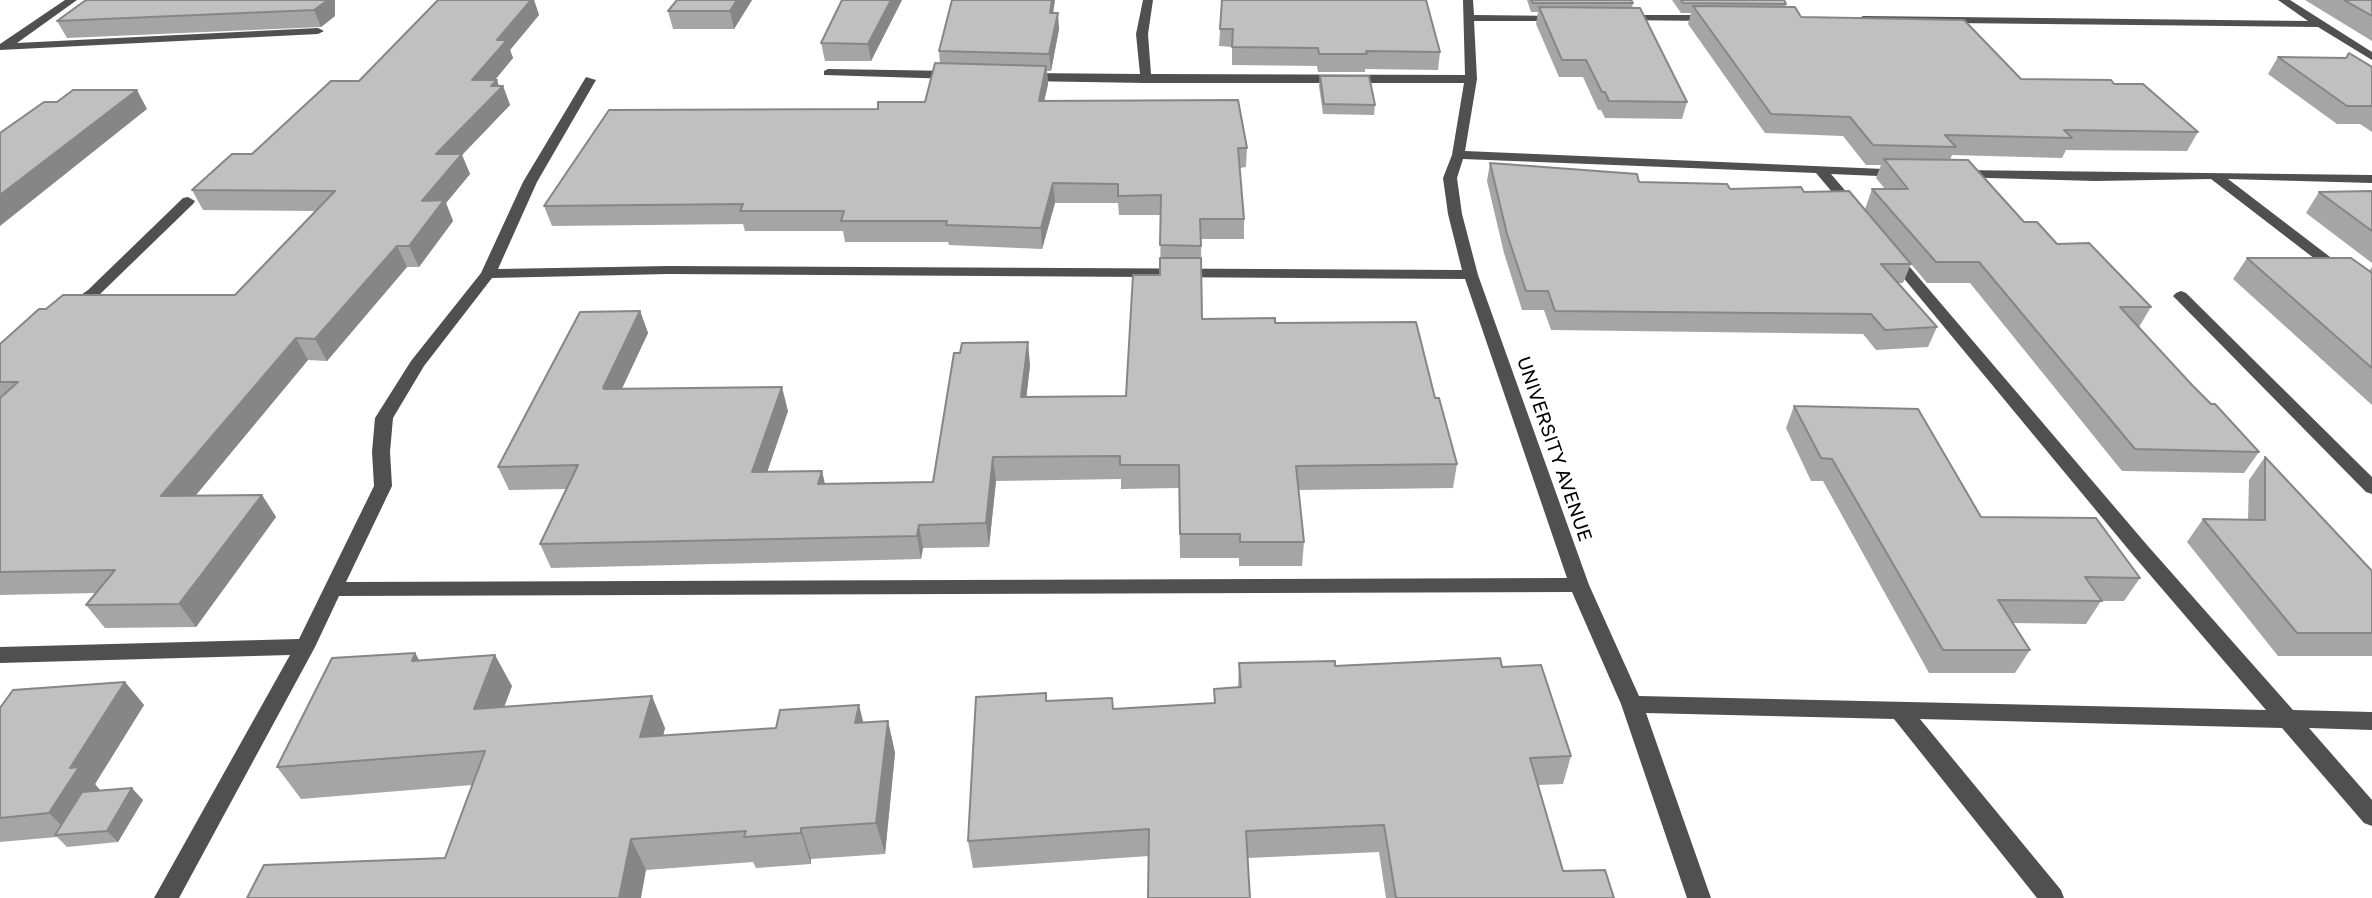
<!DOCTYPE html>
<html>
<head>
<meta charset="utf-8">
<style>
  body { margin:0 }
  canvas { display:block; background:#fff }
</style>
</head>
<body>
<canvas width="2372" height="898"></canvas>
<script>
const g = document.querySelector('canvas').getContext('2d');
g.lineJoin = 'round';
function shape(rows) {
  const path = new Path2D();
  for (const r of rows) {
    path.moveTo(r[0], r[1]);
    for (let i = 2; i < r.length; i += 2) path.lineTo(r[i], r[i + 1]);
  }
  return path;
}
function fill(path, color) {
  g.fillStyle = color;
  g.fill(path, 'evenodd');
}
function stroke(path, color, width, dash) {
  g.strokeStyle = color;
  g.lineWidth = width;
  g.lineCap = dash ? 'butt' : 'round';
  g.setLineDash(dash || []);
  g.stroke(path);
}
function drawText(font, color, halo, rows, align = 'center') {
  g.font = font + ' "Golos Text",sans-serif';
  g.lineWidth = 5;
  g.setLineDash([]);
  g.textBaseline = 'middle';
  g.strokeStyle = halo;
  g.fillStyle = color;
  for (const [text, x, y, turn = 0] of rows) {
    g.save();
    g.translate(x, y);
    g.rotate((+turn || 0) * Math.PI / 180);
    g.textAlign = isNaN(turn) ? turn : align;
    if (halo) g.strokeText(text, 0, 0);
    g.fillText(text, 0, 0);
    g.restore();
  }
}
fill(shape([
  [65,0,77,0,17,43,318,28,324,31,318,34,0,50,0,44,65,0],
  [1143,0,1153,0,1148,34,1151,74,1465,75,1463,0,1473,0,1474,15,1562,16,1562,20,1558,21,1474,21,1477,79,1465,151,1907,170,1907,176,1902,177,1831,174,1861,209,1854,213,1849,212,1816,173,1463,159,1457,178,1462,214,1478,275,1589,585,1639,696,2266,710,2133,555,1887,258,1885,255,1887,252,1892,251,1897,252,2147,545,2293,710,2372,712,2372,730,2309,728,2372,800,2372,826,2364,823,2282,728,1920,719,2061,890,2064,898,2037,898,1894,719,1646,713,1711,898,1687,898,1621,704,1572,592,339,596,315,647,179,898,154,898,290,655,0,663,0,647,299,639,374,486,372,452,375,418,411,361,481,273,523,182,586,77,596,80,537,182,498,269,669,266,1462,270,1448,214,1443,178,1452,155,1464,83,1146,83,1024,81,1018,77,1024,73,1140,74,1136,34,1143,0],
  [669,274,1465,279,1567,578,346,582,392,486,390,452,393,418,424,366,492,278,669,274],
  [2278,0,2290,0,2372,52,2372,60,2318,27,1863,22,1858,19,1863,16,2308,21,2278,0],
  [1621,15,1712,15,1717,18,1712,21,1617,20,1617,16,1621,15],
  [828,69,954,71,960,75,954,79,824,75,824,71,828,69],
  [1958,170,2372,175,2372,183,2228,179,2372,289,2372,301,2367,299,2211,179,2095,181,1953,177,1951,174,1958,170],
  [188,197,195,201,193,204,98,296,78,310,68,310,65,307,68,304,88,290,183,198,188,197],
  [2181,291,2186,293,2372,477,2372,494,2366,492,2176,299,2173,296,2176,293,2181,291]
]), '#505050');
fill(shape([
  [86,0,335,0,335,16,321,27,67,38,57,21],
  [438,0,534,0,539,15,510,50,513,58,495,80,499,86,503,86,510,105,462,155,470,174,446,203,453,221,419,267,407,267,327,361,308,360,196,495,262,495,276,517,196,627,105,628,86,605,96,593,0,595,0,344,46,309,235,295,316,211,203,210,192,190,252,154,359,81],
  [752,0,734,29,673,29,668,11],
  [902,0,871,61,825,61,821,43],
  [1222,0,1440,52,1438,70,1365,69,1365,72,1318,72,1317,66,1232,65,1232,47,1219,46],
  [1527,0,1631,0,1633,3,1632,8,1687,102,1682,119,1605,118,1601,110,1598,110,1583,77,1559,77,1536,24,1538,12,1531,12],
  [1672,0,1784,0,1786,4,1785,7,1801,17,2021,79,2114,84,2198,132,2187,151,2066,150,2062,158,1952,155,1950,160,2024,222,2151,307,2139,327,2192,385,2259,452,2244,473,2122,471,1970,283,1927,283,1911,264,1903,283,1898,283,1937,327,1928,347,1876,350,1863,334,1551,330,1544,310,1522,310,1504,253,1487,181,1490,163,1639,182,1730,189,1804,192,1865,209,1872,189,1885,189,1876,178,1881,165,1866,165,1843,136,1765,133,1688,24,1691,13,1681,13],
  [2305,0,2372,0,2372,41],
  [1053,13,1059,29,1051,71,1047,71,1048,84,1044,101,1247,148,1246,167,1240,168,1244,219,1244,239,1201,239,1202,319,1275,323,1435,398,1457,464,1453,488,1299,490,1304,542,1302,566,1239,566,1239,558,1180,558,1179,488,1121,489,1121,479,996,481,989,547,923,548,921,559,551,568,540,544,567,489,509,490,498,467,640,311,648,333,622,389,788,411,767,472,822,471,825,484,933,482,1030,365,1026,397,1126,396,1160,275,1161,215,1119,215,1118,203,1055,203,1042,249,949,245,948,242,845,242,843,231,745,231,743,224,552,226,544,206,878,109,925,102,940,64,939,51],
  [2278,57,2372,67,2372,132,2360,124,2337,124,2268,74],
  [1320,76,1375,105,1374,115,1323,114,1319,86],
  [2372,191,2372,263,2306,213,2319,192],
  [2247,258,2369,271,2372,267,2372,405,2233,279],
  [1794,406,1981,517,2140,578,2124,601,2101,601,2086,624,2013,623,2030,650,2015,673,1929,673,1823,481,1811,481,1786,428],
  [2265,457,2372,571,2372,656,2278,656,2187,542,2203,519,2248,520,2249,480],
  [415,653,419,660,512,686,504,706,665,728,663,736,888,721,895,753,885,854,811,859,811,864,756,868,753,862,646,870,445,858,472,785,301,799,277,767],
  [1239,663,1335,666,1502,667,1571,756,1563,784,1538,785,1563,871,1614,898,1386,898,1379,852,1248,858,1149,856,973,868,968,841,1047,701,1113,709,1214,703,1214,689,1238,687],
  [125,682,144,705,95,784,100,790,143,800,118,842,67,847,57,837,0,842,0,708]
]), '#a5a5a5');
fill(shape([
  [328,0,335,0,335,16,321,27,314,10],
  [531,0,534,0,539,15,510,50,513,58,479,99,472,80,497,40],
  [737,0,752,0,734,29,730,11],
  [891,0,902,0,871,61,868,44],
  [1052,0,1055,0,1051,29,1050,13],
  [1058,13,1059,29,1051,71,1049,54],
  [1046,66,1048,84,1040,120,1039,101],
  [497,80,500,89,503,86,510,105,462,155,470,174,446,203,453,221,419,267,409,246,436,154],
  [137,90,147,109,0,226,0,195],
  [1053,183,1055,203,1042,249,1041,228],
  [397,246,407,267,327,361,315,339],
  [640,311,648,333,611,411,603,388],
  [296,338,308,360,176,519,161,496],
  [1028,342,1030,365,1024,420,1021,397],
  [782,387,788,411,759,496,752,472],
  [993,457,996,481,989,547,986,523],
  [822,471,827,495,818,484],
  [262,495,276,517,196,627,179,604],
  [919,525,923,548,921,559,917,536],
  [415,653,434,685,412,661],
  [495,655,512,686,492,740,474,709],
  [125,682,144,705,95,784,100,790,73,834,70,834,49,813,70,768],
  [652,696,665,728,654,769,640,737],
  [859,705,867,737,855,723],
  [888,721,895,753,885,854,876,823],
  [132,788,143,800,118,842,107,831],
  [801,828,811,859,811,864,801,833],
  [631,839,646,870,641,898,619,898]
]), '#868686');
const building = shape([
  [86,0,328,0,314,10,57,21,86,0],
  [438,0,531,0,497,40,507,40,472,80,497,80,491,86,503,86,436,154,462,154,422,201,444,200,409,246,397,246,315,339,296,338,161,496,262,495,179,604,86,605,115,570,0,572,0,398,18,382,0,382,0,344,39,309,46,309,63,295,235,295,335,191,192,190,232,154,252,154,331,81,359,81,438,0],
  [677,0,737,0,730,11,668,11,677,0],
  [842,0,891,0,868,44,821,43,842,0],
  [952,0,1052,0,1050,13,1058,13,1049,54,939,51,952,0],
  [1222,0,1426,0,1440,52,1366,51,1367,54,1319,54,1318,48,1232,47,1233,29,1220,29,1222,0],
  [1531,0,1631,0,1633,3,1533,3,1531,0],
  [1681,0,1784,0,1786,4,1683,3,1681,0],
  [2344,0,2372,0,2372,16,2344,0],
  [1693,6,1795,7,1801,17,1964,20,2021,79,2111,80,2114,84,2143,84,2198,132,2064,130,2072,138,1945,135,1956,147,1873,145,1850,117,1771,114,1693,6],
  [1539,7,1640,8,1687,102,1609,101,1605,92,1602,92,1586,60,1562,60,1539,7],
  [2349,53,2372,67,2372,107,2371,106,2347,106,2278,57,2346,58,2349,53],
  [935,63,1046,66,1039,101,1238,100,1247,148,1238,148,1244,219,1200,219,1201,246,1160,245,1161,195,1118,196,1118,184,1053,183,1041,228,946,225,947,221,841,221,844,211,740,211,743,204,544,206,609,110,878,109,878,102,925,102,935,63],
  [1320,76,1369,76,1375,105,1324,104,1320,76],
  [73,90,137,90,0,195,0,133,44,102,57,102,73,90],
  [1884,159,1968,160,2024,222,2037,222,2057,244,2089,243,2151,307,2120,307,2192,385,2211,404,2215,404,2259,452,2135,449,1979,262,1936,262,1872,189,1908,189,1884,159],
  [1490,163,1637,174,1639,182,1727,184,1730,189,1801,187,1804,192,1849,191,1911,264,1881,264,1937,327,1885,330,1871,314,1555,311,1548,291,1526,291,1507,234,1490,163],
  [2372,191,2372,231,2319,192,2372,191],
  [1160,258,1201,258,1202,319,1275,318,1275,323,1416,322,1435,398,1439,398,1457,464,1296,466,1304,542,1240,542,1240,534,1180,534,1179,465,1120,465,1120,456,993,457,986,523,919,525,917,536,540,544,578,465,498,467,580,312,640,311,603,388,605,389,782,387,752,472,822,471,818,484,933,482,954,353,960,353,962,343,1028,342,1021,397,1126,396,1133,275,1160,275,1160,258],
  [2247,258,2351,258,2372,273,2372,368,2247,258],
  [1794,406,1918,409,1981,517,2096,518,2140,578,2085,577,2102,601,1998,600,2030,650,1943,650,1832,459,1821,458,1794,406],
  [2265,457,2372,571,2372,633,2297,633,2203,519,2265,520,2265,457],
  [415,653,412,661,495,655,474,709,652,696,640,737,776,728,780,710,859,705,855,723,888,721,876,823,801,828,801,833,744,837,746,831,631,839,619,898,247,898,264,865,445,858,485,751,277,767,332,658,415,653],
  [1500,658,1502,667,1541,665,1571,756,1530,758,1563,871,1605,870,1614,898,1396,898,1384,825,1246,831,1250,898,1148,898,1149,829,968,841,976,697,1046,693,1046,701,1112,698,1113,709,1215,703,1214,689,1241,687,1239,663,1335,661,1335,666,1500,658],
  [125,682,70,768,79,767,49,813,0,818,0,708,13,690,125,682],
  [132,788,107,831,55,835,82,792,132,788]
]);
fill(building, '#c0c0c0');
stroke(building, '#868686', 2);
drawText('19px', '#000', '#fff', [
  ["UNIVERSITY AVENUE",1554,449,71]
]);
</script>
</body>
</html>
